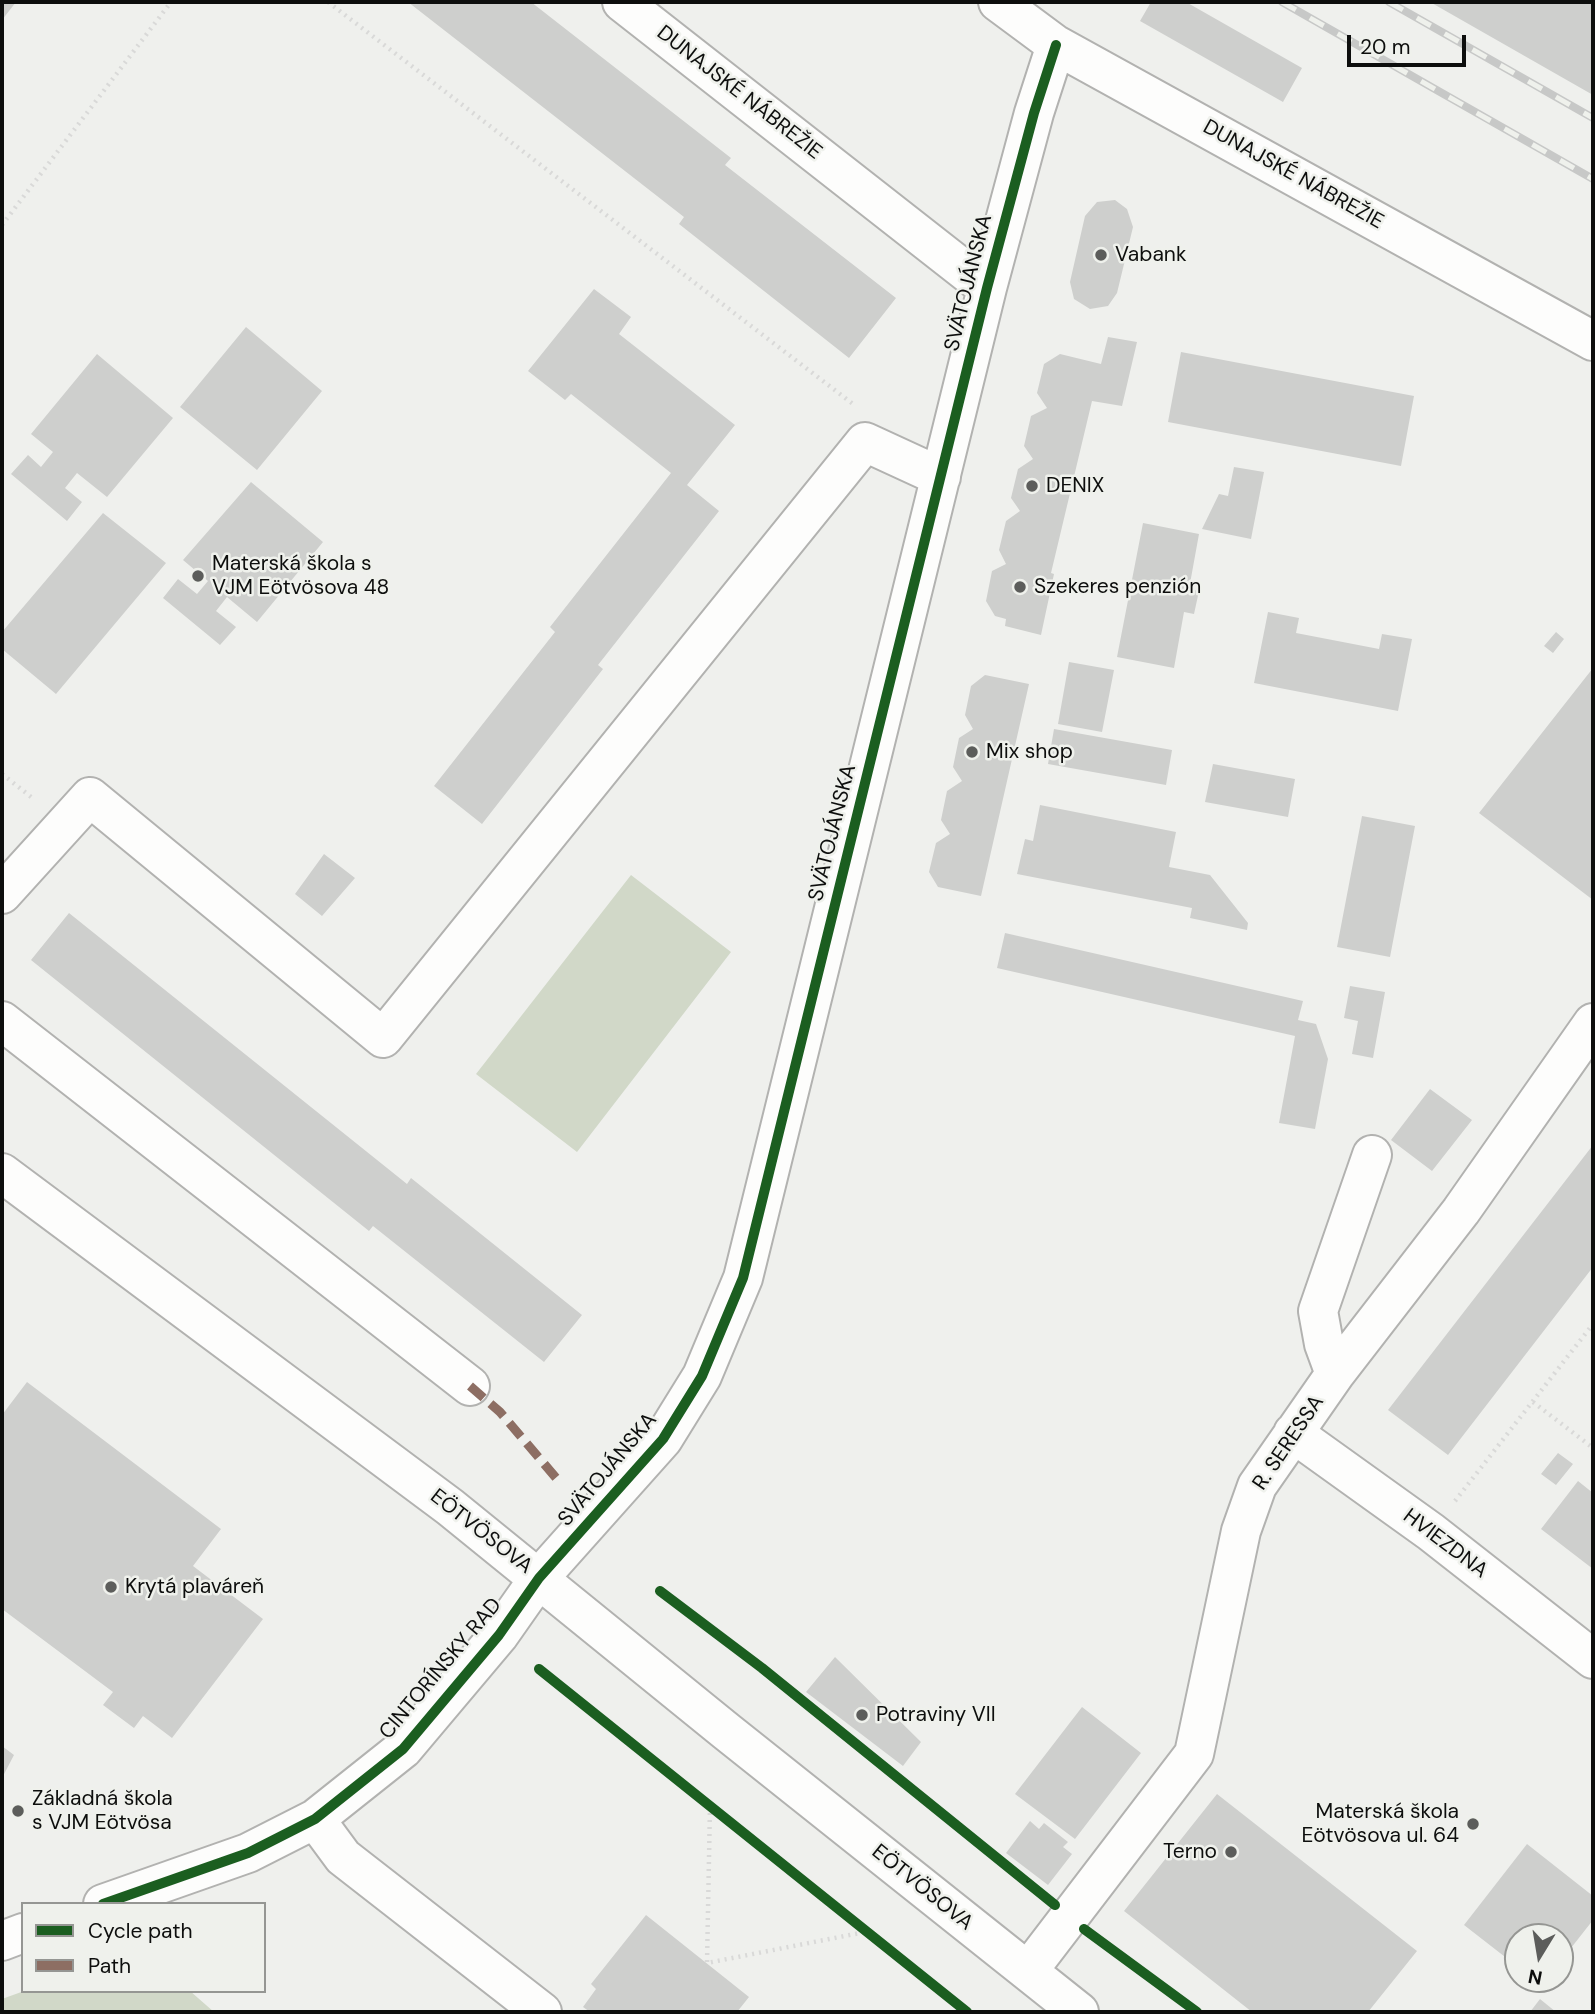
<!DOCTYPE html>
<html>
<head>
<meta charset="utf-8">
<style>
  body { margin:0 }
  #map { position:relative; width:1595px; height:2014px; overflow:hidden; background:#eff0ed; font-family:"DM Sans",sans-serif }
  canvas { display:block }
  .frame { position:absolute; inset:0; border:4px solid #0d0e0d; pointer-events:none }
  .legend { position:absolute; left:21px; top:1902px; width:245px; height:91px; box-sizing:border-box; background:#eff1ec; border:2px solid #959693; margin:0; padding:9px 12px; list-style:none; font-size:21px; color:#0d0e0d }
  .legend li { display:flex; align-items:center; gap:14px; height:35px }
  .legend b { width:35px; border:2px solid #959693 }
  .north { position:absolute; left:1504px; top:1923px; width:70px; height:70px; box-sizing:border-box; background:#eff1ec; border:2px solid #959693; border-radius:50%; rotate:191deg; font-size:19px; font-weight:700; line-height:28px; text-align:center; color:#0d0e0d }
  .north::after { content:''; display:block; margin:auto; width:24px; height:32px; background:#5c5d5b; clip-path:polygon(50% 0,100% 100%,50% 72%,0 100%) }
  .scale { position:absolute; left:1347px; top:35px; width:119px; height:32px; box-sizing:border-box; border:4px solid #0d0e0d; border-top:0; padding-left:9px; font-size:21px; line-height:24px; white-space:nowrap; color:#0d0e0d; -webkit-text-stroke:5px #eff1ec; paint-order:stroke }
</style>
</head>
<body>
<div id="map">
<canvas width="1595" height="2014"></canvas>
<div class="frame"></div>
<ul class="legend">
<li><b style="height:9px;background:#1b5e20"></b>Cycle path</li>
<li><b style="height:9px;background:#8d6e63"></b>Path</li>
</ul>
<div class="north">N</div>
<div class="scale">20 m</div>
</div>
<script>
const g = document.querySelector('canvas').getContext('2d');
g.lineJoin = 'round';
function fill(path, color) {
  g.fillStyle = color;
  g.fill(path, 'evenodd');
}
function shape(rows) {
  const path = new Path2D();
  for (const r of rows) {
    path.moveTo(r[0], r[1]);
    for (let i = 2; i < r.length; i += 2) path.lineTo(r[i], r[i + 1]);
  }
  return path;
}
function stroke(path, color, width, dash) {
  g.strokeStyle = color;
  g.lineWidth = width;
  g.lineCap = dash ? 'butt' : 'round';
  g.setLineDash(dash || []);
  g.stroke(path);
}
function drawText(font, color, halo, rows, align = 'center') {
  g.font = font + ' "DM Sans",sans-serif';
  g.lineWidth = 5;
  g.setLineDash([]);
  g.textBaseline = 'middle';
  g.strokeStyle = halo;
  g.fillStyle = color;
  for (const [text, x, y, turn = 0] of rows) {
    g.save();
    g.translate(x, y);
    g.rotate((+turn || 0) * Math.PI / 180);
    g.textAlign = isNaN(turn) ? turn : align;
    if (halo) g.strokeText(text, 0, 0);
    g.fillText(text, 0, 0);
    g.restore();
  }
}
fill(shape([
  [631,875,731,952,577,1152,476,1074],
  [24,1991,190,1991,214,2012,2,2012,2,1999]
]), '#d1d8c8');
fill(shape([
  [2,2,16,2,2,20],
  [408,2,531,2,731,158,725,165,896,298,849,358,679,224,684,217],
  [1151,2,1186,2,1302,68,1283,102,1140,21],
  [1430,2,1593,2,1593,95],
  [1115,200,1127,209,1133,227,1117,293,1108,306,1090,309,1074,299,1070,282,1085,216,1097,202],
  [594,289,631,317,619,334,735,425,687,485,719,511,598,665,603,669,482,824,434,786,555,632,550,627,671,473,571,394,565,400,528,371],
  [246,327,322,391,257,470,180,407],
  [1108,337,1137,342,1122,406,1092,401,1051,573,1054,574,1041,635,1005,626,1006,619,995,616,986,601,992,571,1006,564,999,550,1006,521,1020,511,1011,498,1018,469,1033,459,1024,446,1031,416,1047,408,1037,393,1044,364,1060,354,1101,364],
  [1181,352,1414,396,1401,466,1168,422],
  [97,354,173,418,107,497,77,473,65,488,82,502,67,521,11,474,28,455,41,467,53,452,31,434],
  [1234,467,1264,472,1251,539,1202,529,1219,494,1228,496],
  [251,482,323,542,257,622,227,597,216,611,236,627,220,645,163,598,178,579,197,594,208,581,183,560],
  [103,513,166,563,56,694,2,649,2,632],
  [1143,523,1199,534,1189,589,1199,591,1194,614,1184,612,1174,668,1117,657],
  [1268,612,1299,618,1296,633,1379,649,1382,634,1412,639,1398,711,1254,683],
  [1556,632,1564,639,1553,653,1544,646],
  [1069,662,1114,670,1102,732,1058,724],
  [1593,668,1593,900,1479,813],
  [985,675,1029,684,981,896,938,887,929,872,936,843,950,834,941,820,947,791,962,781,953,767,959,738,973,729,965,715,971,686],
  [1054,729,1172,750,1166,785,1048,764],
  [1213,764,1295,779,1288,817,1205,802],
  [1040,805,1176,832,1169,867,1210,875,1248,923,1247,930,1190,918,1192,908,1017,874,1025,839,1033,841],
  [1362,816,1415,826,1390,957,1337,947],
  [324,854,355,878,322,916,295,894],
  [69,913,407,1184,411,1178,582,1315,544,1362,373,1226,369,1231,31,960],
  [1005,933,1303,1001,1298,1020,1316,1024,1328,1059,1315,1129,1279,1123,1295,1036,997,968],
  [1350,986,1385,992,1373,1058,1352,1054,1358,1021,1344,1018],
  [1430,1089,1472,1120,1432,1171,1391,1140],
  [1593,1145,1593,1267,1448,1455,1388,1410],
  [27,1382,221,1529,193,1566,263,1619,172,1738,143,1716,134,1728,103,1705,113,1692,2,1609,2,1415],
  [1558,1453,1573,1464,1556,1485,1541,1474],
  [1578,1481,1593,1493,1593,1569,1541,1529],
  [835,1657,921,1742,903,1766,806,1692],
  [1082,1707,1141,1753,1075,1839,1015,1794],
  [2,1746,14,1755,2,1778],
  [1217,1794,1417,1951,1368,2012,1252,2012,1124,1911],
  [1030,1821,1039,1829,1044,1823,1068,1842,1063,1847,1072,1854,1048,1885,1006,1853],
  [1527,1844,1593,1896,1593,1920,1560,1962,1560,1937,1518,1937,1518,1967,1464,1925],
  [646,1915,749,1997,737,2012,590,2012,583,2007,596,1989,591,1984],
  [1540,1999,1556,2012,1530,2012]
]), '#cecfcd');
const minor = shape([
  [622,2,987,288],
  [998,2,1056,45,1593,341],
  [2,894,90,797,383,1038,865,442,941,477],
  [2,1021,470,1386],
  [2,1173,450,1507,726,1731,1079,2012],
  [1335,1374,1324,1344,1318,1311,1372,1155],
  [1293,1433,1431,1532,1593,1659],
  [315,1819,343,1857,542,2012],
  [103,1904,248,1853,315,1819,403,1749,499,1635,539,1578,663,1439,702,1376,743,1278,987,288,1034,113,1056,45],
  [2,1941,23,1933],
  [1028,1971,1194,1754,1241,1531,1257,1486,1335,1374,1461,1211,1593,1023]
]);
stroke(minor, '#b2b2b0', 42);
stroke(shape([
  [328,2,853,404],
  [2,225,171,2],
  [2,774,35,800],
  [1533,1402,1593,1448],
  [1455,1501,1593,1324],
  [710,1806,707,1963,865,1932]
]), '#d9d9d8', 4.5, [2, 5]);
stroke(minor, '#fdfdfc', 38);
const rail = shape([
  [1282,2,1593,179],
  [1389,2,1593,118]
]);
stroke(rail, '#c7c8c7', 8);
stroke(rail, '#eff1ec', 5, [16]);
stroke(shape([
  [470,1386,500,1412,557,1479]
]), '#8d6e63', 9, [18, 9]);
stroke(shape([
  [660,1591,762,1668,1055,1905],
  [539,1669,967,2012],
  [103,1904,248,1853,315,1819,403,1749,499,1635,539,1578,663,1439,702,1376,743,1278,987,288,1034,113,1056,45],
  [1084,1929,1197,2012]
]), '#1b5e20', 10);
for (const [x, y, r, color] of [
  [1101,255,7,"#5c5d5b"],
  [1032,486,7,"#5c5d5b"],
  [198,576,7,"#5c5d5b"],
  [1020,587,7,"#5c5d5b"],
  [972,752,7,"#5c5d5b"],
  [111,1587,7,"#5c5d5b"],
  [862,1715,7,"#5c5d5b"],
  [18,1811,7,"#5c5d5b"],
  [1473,1824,7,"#5c5d5b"],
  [1231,1852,7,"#5c5d5b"]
]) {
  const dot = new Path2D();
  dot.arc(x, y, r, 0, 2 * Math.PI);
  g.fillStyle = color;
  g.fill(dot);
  stroke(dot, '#eff1ec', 2.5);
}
drawText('21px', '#0d0e0d', '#eff1ec', [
  ["DUNAJSKÉ NÁBREŽIE",739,93,38],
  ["DUNAJSKÉ NÁBREŽIE",1293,175,29],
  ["SVÄTOJÁNSKA",969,283,-76],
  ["SVÄTOJÁNSKA",833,833,-76],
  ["R. SERESSA",1289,1443,-56],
  ["SVÄTOJÁNSKA",608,1470,-50],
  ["EÖTVÖSOVA",481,1532,38],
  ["HVIEZDNA",1445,1544,37],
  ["CINTORÍNSKY RAD",441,1669,-50],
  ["EÖTVÖSOVA",922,1888,39]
]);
drawText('21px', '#0d0e0d', '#eff1ec', [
  ["Vabank",1115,255],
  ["DENIX",1046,486],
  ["Materská škola s",212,564],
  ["VJM Eötvösova 48",212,588],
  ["Szekeres penzión",1034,587],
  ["Mix shop",986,752],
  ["Krytá plaváreň",125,1587],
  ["Potraviny VII",876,1715],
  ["Základná škola",32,1799],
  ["s VJM Eötvösa",32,1823],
  ["Materská škola",1459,1812,"right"],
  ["Eötvösova ul. 64",1459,1836,"right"],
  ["Terno",1217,1852,"right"]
], 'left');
</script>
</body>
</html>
